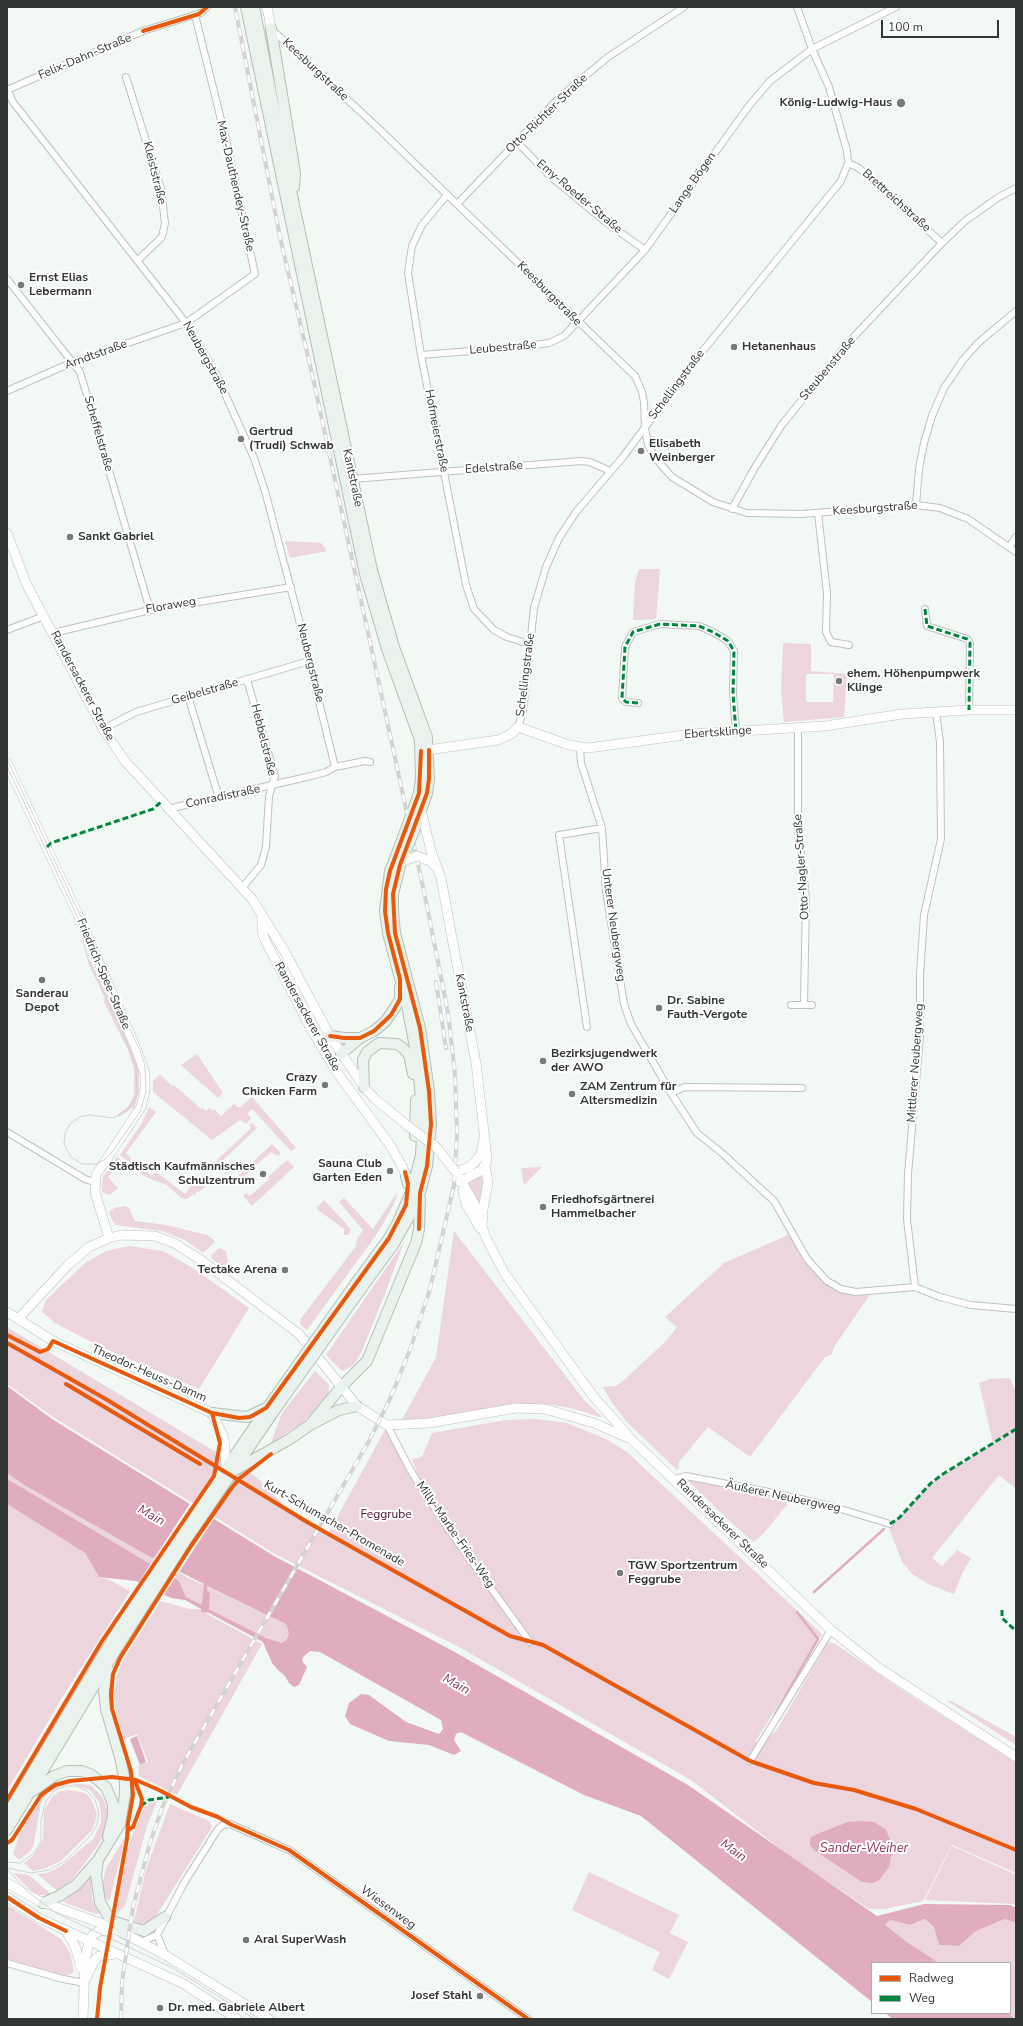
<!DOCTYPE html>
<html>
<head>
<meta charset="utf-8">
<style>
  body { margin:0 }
  #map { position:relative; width:1023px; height:2026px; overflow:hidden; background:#f2f8f4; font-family:"Nunito Sans",sans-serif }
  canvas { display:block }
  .frame { position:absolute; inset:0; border:8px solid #333734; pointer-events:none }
  .legend { position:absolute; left:871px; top:1962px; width:140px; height:52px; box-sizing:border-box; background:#fff; border:1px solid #adafae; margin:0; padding:5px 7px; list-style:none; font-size:12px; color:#333734 }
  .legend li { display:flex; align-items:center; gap:8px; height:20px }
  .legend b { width:20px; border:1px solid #adafae }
  .scale { position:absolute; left:881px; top:20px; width:118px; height:18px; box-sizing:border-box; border:2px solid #333734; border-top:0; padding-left:5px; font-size:12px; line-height:14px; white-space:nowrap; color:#333734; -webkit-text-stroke:3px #fff; paint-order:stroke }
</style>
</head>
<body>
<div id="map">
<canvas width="1023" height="2026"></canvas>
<div class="frame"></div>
<ul class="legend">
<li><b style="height:5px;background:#e8590c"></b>Radweg</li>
<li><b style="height:5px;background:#00873e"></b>Weg</li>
</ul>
<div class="scale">100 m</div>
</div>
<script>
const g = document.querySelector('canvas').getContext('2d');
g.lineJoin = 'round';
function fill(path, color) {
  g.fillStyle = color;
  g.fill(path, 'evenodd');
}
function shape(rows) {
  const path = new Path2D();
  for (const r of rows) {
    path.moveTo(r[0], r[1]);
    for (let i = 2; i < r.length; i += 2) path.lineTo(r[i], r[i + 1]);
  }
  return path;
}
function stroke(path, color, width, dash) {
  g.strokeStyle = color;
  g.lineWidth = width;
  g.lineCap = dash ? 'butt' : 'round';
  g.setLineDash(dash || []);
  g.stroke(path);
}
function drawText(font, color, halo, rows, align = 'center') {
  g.font = font + ' "Nunito Sans",sans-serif';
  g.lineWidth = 4;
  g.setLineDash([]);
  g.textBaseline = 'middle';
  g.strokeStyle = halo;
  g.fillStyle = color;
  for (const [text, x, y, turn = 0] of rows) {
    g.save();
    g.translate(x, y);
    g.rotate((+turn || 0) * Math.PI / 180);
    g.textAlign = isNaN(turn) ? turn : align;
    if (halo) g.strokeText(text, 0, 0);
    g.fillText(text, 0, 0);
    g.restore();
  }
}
fill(shape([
  [285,541,321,543,327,551,290,558],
  [639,569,660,569,656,619,633,620,635,582],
  [783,643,811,644,811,671,847,674,844,717,784,722,781,691],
  [806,674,834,674,833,702,806,702],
  [90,960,123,1029,139,1070,139,1092,134,1109,132,1108,119,1117,118,1114,128,1107,134,1095,134,1069,128,1050,103,1000,105,998,87,961],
  [197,1054,223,1093,218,1098,181,1065],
  [160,1074,172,1086,174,1085,201,1109,203,1108,206,1111,209,1108,212,1111,214,1109,221,1116,234,1104,239,1108,252,1097,296,1148,291,1151,252,1109,247,1114,251,1118,246,1124,240,1120,212,1140,153,1092,153,1081],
  [149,1107,156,1112,126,1153,131,1158,130,1161,127,1161,120,1155,142,1123],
  [252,1123,257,1128,220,1163,217,1160,251,1128,249,1125],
  [272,1144,281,1153,278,1156,271,1152,238,1182,235,1179],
  [117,1157,121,1160,108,1177,118,1188,110,1195,102,1192,103,1177],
  [141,1160,144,1162,141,1167,152,1176,156,1172,185,1194,197,1179,206,1186,200,1191,196,1192,195,1195,193,1194,187,1199,181,1198,167,1185,148,1178,140,1173,138,1167],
  [287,1160,294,1167,252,1206,243,1196,246,1193,250,1196,269,1179,268,1177],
  [542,1167,524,1185,521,1168],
  [482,1173,485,1180,479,1205,466,1183],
  [398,1191,394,1204,379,1231,307,1330,300,1324,300,1320,356,1246,357,1239,363,1230,339,1202,344,1198,373,1229],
  [324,1200,351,1229,349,1235,344,1235,344,1229,318,1210,317,1208],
  [125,1206,129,1208,135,1221,166,1225,207,1235,214,1240,214,1243,203,1253,185,1240,162,1231,116,1225,113,1222,109,1212,114,1208],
  [789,1226,801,1248,835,1286,869,1291,869,1296,834,1347,832,1354,825,1357,750,1457,708,1427,679,1462,678,1471,627,1422,612,1403,603,1387,616,1386,623,1381,666,1341,677,1327,665,1317,724,1263,788,1235,785,1228],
  [454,1231,584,1400,603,1418,571,1408,545,1404,509,1404,429,1419,402,1420,436,1357],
  [404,1242,388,1286,361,1353,353,1366,342,1371,326,1355],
  [129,1246,163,1251,193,1268,249,1308,199,1389,95,1344,55,1323,42,1312,46,1300,85,1263,106,1251],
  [219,1248,226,1251,228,1263,232,1269,229,1272,212,1259,211,1255],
  [7,1327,254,1475,284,1505,329,1532,386,1428,409,1474,515,1623,518,1620,448,1526,420,1481,412,1459,422,1457,432,1433,506,1420,536,1419,567,1423,606,1439,627,1452,822,1634,755,1742,763,1741,776,1731,828,1642,834,1643,902,1690,1016,1763,1016,1873,952,1845,923,1901,885,1909,869,1909,795,1860,691,1780,457,1646,275,1554,53,1417,7,1384],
  [315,1371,329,1385,328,1398,302,1423,271,1443,282,1413],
  [1010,1378,1016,1392,1016,1489,999,1475,932,1558,942,1566,957,1550,971,1558,962,1574,954,1594,930,1585,912,1574,902,1562,889,1528,890,1524,899,1518,931,1483,993,1443,979,1383,989,1379],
  [7,1473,24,1485,143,1553,187,1577,286,1624,289,1633,287,1639,282,1643,266,1638,186,1597,179,1581,19,1488,7,1479],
  [687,1480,790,1501,764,1533,754,1542,736,1527],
  [7,1504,85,1553,99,1577,108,1579,130,1591,63,1696,7,1791],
  [161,1601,189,1609,198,1609,262,1644,177,1795,139,1776,138,1766,148,1762,137,1734,124,1739,115,1708,114,1692,117,1676,123,1660],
  [946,1700,953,1702,1016,1737,1016,1745],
  [64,1783,91,1785,103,1798,109,1814,104,1834,97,1847,70,1882,59,1892,37,1874,47,1873,61,1866,94,1838,101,1823,101,1812,99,1802,90,1790,72,1784,64,1785,48,1793,41,1803,33,1847,28,1853,19,1860,13,1854,20,1833,43,1796,56,1786],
  [68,1790,85,1793,91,1799,97,1814,95,1822,92,1830,62,1860,46,1868,33,1871,24,1863,33,1856,43,1840,44,1810,53,1796,58,1792],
  [157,1801,147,1826,125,1906,116,1914,127,1851,133,1833,144,1808,149,1803],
  [170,1804,209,1821,212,1827,153,1921,141,1924,134,1921,146,1869],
  [126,1836,110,1899,108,1901,104,1895,103,1883,106,1868],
  [952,1846,1016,1875,1016,1904,925,1900],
  [91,1870,92,1899,99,1913,96,1914,63,1902],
  [589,1872,679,1915,670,1933,688,1942,669,1979,652,1970,660,1952,572,1910],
  [13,1873,29,1875,52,1895,39,1895,33,1893],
  [7,1905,61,1939,70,1953,74,1972,69,1975,60,1975,7,1959],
  [925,1919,934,1927,939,1945,959,1946,976,1931,1005,1919,1016,1923,1016,2019,1008,2013,1010,2013,1010,1963,939,1963,907,1942,885,1925,890,1920,910,1925]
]), '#ecd5dc');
fill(shape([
  [7,1386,52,1419,274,1556,453,1651,688,1785,877,1916,924,1904,1010,1905,1016,1908,1016,1923,1005,1919,976,1931,959,1946,939,1945,934,1927,925,1919,910,1925,890,1920,885,1925,907,1942,939,1963,872,1963,872,2002,641,1816,584,1795,461,1732,456,1734,454,1740,461,1751,454,1755,429,1745,389,1741,350,1724,345,1716,349,1703,361,1694,369,1695,406,1722,439,1734,443,1729,441,1720,320,1652,310,1651,303,1657,302,1661,307,1667,299,1685,294,1687,289,1683,285,1676,278,1670,272,1663,263,1642,209,1613,201,1612,201,1609,185,1600,171,1598,136,1581,99,1577,85,1553,7,1504,7,1479,179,1581,186,1597,202,1605,204,1584,143,1553,24,1485,7,1473],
  [207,1586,286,1624,289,1633,287,1639,282,1643,266,1638,209,1609,210,1592,207,1591],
  [137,1736,146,1762,140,1765,130,1739],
  [861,1821,874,1822,886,1830,893,1847,889,1867,879,1880,873,1883,862,1882,814,1850,810,1845,810,1838,817,1834,848,1822],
  [885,2013,1008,2013,1015,2019,893,2019]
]), '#e0acbf');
fill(shape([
  [191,1502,215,1517,178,1574,153,1560],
  [151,1563,176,1576,163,1596,138,1584]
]), '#f2f8f4');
stroke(shape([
  [814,1592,884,1529],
  [775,1714,818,1639,797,1612]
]), '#e0acbf', 2.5);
const street = shape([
  [271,29,376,126,635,376,642,392,644,402,645,428,648,445,656,459,672,477,713,502,747,513,802,514,916,505,940,508,968,519,1016,552],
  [126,77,161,189,165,223,162,237,138,260],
  [7,89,13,102,186,323,216,374,254,458,265,491,298,616,335,767],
  [7,90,143,31,201,13,207,7],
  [517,142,551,177,603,220,645,250],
  [848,163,859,168,942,243],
  [447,195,422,225,412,246,408,273,421,355,466,585,474,609,494,630,507,637,529,644],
  [457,204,558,99,608,57,684,7],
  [7,279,80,372,150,610],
  [421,355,520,347,549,343,564,336,645,250,748,107,770,81,812,49,896,7],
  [7,391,73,362,186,323,255,274,226,140,195,15],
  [352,479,581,461,590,462,610,471],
  [916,505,919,469,924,443,932,416,944,388,963,360,978,343,1016,311],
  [732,509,754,469,781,426,847,344,942,243,965,221,999,197,1016,188],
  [818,513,827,593,826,632,831,642,849,645],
  [1009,547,1016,537],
  [925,609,927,626,967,639,970,643,969,710],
  [7,630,44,616],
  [53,633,150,610,291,587],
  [188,696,219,798],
  [638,703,626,702,622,698,625,647,633,632,660,624,699,626,713,632,728,641,734,651,733,694,736,731],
  [518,727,523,711,534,608,546,567,559,538,576,512,623,457,688,369,841,181,848,163,847,151,829,87,812,49,797,7],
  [798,728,798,828,806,898,804,1005],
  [103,729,136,712,309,661],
  [580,748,581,763,602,828,606,891,624,1004,631,1024,671,1093,697,1133,723,1154,774,1201,807,1259,827,1281,841,1289,856,1292,915,1287],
  [168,809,311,776,326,772,335,767,365,761,370,762],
  [242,888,261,865,266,847,269,796,275,776,247,680],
  [791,1005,812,1005],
  [587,1027,559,835,602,828],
  [671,1093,685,1087,802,1088],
  [7,1132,85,1179,94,1182],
  [915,1287,907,1219,908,1174,920,1036,920,975,924,915,941,839,940,742,936,712],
  [915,1287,940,1297,971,1305,1016,1309],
  [387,1425,412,1473,449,1530,530,1642],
  [675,1479,686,1476,769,1492,831,1506,890,1524],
  [750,1761,831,1630],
  [157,1935,165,1954],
  [141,1942,157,1935,184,1883,218,1829,223,1825,230,1824,289,1850,528,2019],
  [7,1963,63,1979,85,1983]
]);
const secondary = shape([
  [267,7,271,28],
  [7,533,26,583,103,729,125,761,252,899,285,952,330,1036,364,1087,375,1099,408,1126],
  [421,751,498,740,511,734,518,727,569,745,588,748,692,734,825,726,902,714,969,710,1016,710],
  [7,763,81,921,138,1053,145,1074,145,1090,141,1107,96,1175,95,1192,109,1238],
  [421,810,431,851,441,878,452,938,476,1063,486,1149,487,1161,482,1170,460,1182],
  [417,856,430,861,436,867],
  [262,914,262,931,265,940,311,1029,336,1071,390,1145,403,1168,406,1176],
  [484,1138,481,1154,475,1162,469,1167,456,1172,474,1203,486,1238,505,1274,593,1396,632,1440,831,1630,879,1668,1016,1757],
  [463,1191,466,1204,480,1228],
  [483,1220,482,1215,488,1182,485,1166],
  [7,1312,53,1341,212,1413,224,1438,226,1466],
  [18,1319,68,1265,89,1247,109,1238,121,1235,155,1236,174,1243,201,1260,299,1334,357,1406,387,1425,429,1423,516,1408,545,1409,594,1423,628,1438],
  [7,1883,39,1901,114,1928,165,1955,269,2019],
  [7,1897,39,1918,184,1984,237,2019],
  [66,1931,75,1946,81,1968],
  [86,1978,94,1961,99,1956,115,1954],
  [83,2019,85,1960,89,1941,93,1935,99,1931,112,1930]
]);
const primary = shape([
  [246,7,365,574,387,649,420,740,421,780,419,793,411,816],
  [254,7,281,144,372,570,394,647,427,737,429,779,427,793,414,831],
  [271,28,295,173,294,187],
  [330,1036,344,1038,360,1038],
  [341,1054,360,1038,374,1031,385,1022,396,1006,400,999,400,987],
  [364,1087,363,1060,367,1052,379,1043,397,1044,403,1048,409,1055,413,1074],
  [415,1136,416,1100],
  [406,1176,408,1184],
  [356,1283,389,1238,398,1222,412,1190,421,1155,423,1118,417,1058,407,1005,388,933,385,911,390,871,396,856],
  [363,1286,393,1245,413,1210,420,1193,427,1166,431,1124,429,1091,420,1028,395,933,393,912,393,894,401,862],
  [212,1413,247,1417,264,1409],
  [310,1425,341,1387,367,1361,416,1243,419,1229,420,1199],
  [235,1470,288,1440,310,1425,339,1410,357,1406],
  [33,1791,54,1776,67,1771,82,1771,92,1775,106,1787,113,1804,113,1816,108,1837],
  [7,1815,120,1627,195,1513,270,1404],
  [7,1830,120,1643,186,1540,274,1411],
  [98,1860,96,1875,100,1902,108,1916,125,1934],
  [43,1903,59,1896,76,1885,98,1860,120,1824,125,1794,125,1782,120,1757,106,1709,104,1691,108,1669],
  [115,1922,144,1931,165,1917]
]);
stroke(street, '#bec2bf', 8);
stroke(secondary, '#bec2bf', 10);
stroke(primary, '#b2c0b7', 12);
stroke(street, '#fdfefd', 6);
stroke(secondary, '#fdfefd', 9);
stroke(primary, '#eaf2ed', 10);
stroke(shape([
  [7,759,81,917,104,973,141,1053,145,1066,146,1091,140,1112,112,1152,104,1160,97,1164,82,1164,71,1157,64,1144,65,1133,70,1124,80,1117,89,1115,113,1118,127,1111,133,1102,137,1092,136,1067,119,1025,88,959,78,918,7,766],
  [7,1862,20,1863,34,1853,41,1842,41,1821,44,1807,46,1801,54,1791,65,1786,76,1786,87,1791,95,1800,99,1813,97,1825,91,1835,65,1861,49,1870,31,1873,7,1868],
  [7,1869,27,1891,56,1913,171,1967,255,2019]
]), '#d3d3d3', 1);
const rail = shape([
  [436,982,446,1048],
  [121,2019,122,1982,133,1907,150,1843,162,1808,182,1765,369,1441,390,1399,411,1347,430,1289,454,1185,457,1134,455,1074,448,1013,427,906,313,378,280,237,235,7]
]);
stroke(rail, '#d3d3d3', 4);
stroke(rail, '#fff', 2.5, [8]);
const secondaryBridge = shape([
  [401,862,417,856],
  [408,1126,436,1147,456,1172]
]);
const primaryBridge = shape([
  [396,856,411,816],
  [401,862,414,831],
  [270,1404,356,1283],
  [274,1411,363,1286]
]);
stroke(secondaryBridge, '#bec2bf', 10, []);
stroke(primaryBridge, '#b2c0b7', 12, []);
stroke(secondaryBridge, '#fdfefd', 9);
stroke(primaryBridge, '#eaf2ed', 10);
stroke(shape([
  [925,609,927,626,967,639,970,643,969,710],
  [638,703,626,702,622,698,625,647,633,632,660,624,699,626,713,632,728,641,734,651,733,694,736,731],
  [47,847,51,843,153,809,161,802],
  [890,1524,899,1518,931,1483,943,1474,1016,1429],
  [1002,1610,1002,1618,1016,1631],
  [141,1806,149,1800,169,1797]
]), '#00873e', 3, [6, 3]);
stroke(shape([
  [143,31,199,14,207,7],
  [330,1036,344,1038,360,1038,374,1031,391,1015,400,999,400,979,388,933,385,911,386,889,390,871,419,793,421,751],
  [419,1229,420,1193,427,1166,431,1124,429,1091,420,1028,395,933,393,894,400,865,427,793,429,779,429,750],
  [7,1335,40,1352,48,1349,53,1341,212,1413,239,1418,250,1417,266,1408,389,1238,406,1205,408,1184,405,1172],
  [7,1343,104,1398,307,1522,510,1636,543,1645,750,1761,814,1783,854,1790,916,1809,1016,1850],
  [66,1384,200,1464],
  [7,1800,102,1641,214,1476,220,1443,212,1413],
  [128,1830,133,1827,141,1806,142,1799,135,1781],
  [7,1843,12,1840,41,1795,55,1785,70,1781,112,1777,136,1780,159,1790,191,1807,218,1817,230,1824,289,1850,528,2019],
  [7,1897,39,1918,66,1931],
  [97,2019,100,1988,127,1839,128,1823,133,1795,131,1771,112,1709,111,1695,113,1674,120,1658,191,1546,230,1490,240,1478,271,1454]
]), '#e8590c', 4);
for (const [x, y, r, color] of [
  [901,103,5,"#767b77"],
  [21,285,4,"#767b77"],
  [734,347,4,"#767b77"],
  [241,439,4,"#767b77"],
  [641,451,4,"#767b77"],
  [70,537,4,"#767b77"],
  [839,681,4,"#767b77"],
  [42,980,4,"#767b77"],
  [659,1008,4,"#767b77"],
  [543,1061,4,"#767b77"],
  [325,1085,4,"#767b77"],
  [572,1094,4,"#767b77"],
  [390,1171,4,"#767b77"],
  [263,1174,4,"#767b77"],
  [543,1207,4,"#767b77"],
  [285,1270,4,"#767b77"],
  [620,1573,4,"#767b77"],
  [246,1940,4,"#767b77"],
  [480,1996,4,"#767b77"],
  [160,2008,4,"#767b77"]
]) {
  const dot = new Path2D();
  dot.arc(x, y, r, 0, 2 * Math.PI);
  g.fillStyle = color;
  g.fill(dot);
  stroke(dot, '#fff', 1.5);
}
drawText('12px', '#333734', '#fff', [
  ["Felix-Dahn-Straße",85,57,-23],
  ["Keesburgstraße",315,70,43],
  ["Otto-Richter-Straße",547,114,-44],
  ["Kleiststraße",154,173,76],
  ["Lange Bögen",693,183,-55],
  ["Max-Dauthendey-Straße",235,186,77],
  ["Emy-Roeder-Straße",579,197,40],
  ["Brettreichstraße",896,201,42],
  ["Keesburgstraße",549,294,45],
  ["Leubestraße",503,348,-5],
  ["Arndtstraße",96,355,-20],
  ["Neubergstraße",205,358,61],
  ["Steubenstraße",828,369,-50],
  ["Schellingstraße",677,385,-53],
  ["Hofmeierstraße",436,431,79],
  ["Scheffelstraße",98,434,74],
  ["Edelstraße",494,468,-4],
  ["Kantstraße",352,478,78],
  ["Keesburgstraße",875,509,-4],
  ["Floraweg",171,606,-10],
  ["Neubergstraße",310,663,76],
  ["Schellingstraße",526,675,-83],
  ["Randersackerer Straße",82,686,62],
  ["Geibelstraße",205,692,-16],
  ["Ebertsklinge",718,733,-4],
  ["Hebbelstraße",263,740,76],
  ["Conradistraße",223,797,-12],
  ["Otto-Nagler-Straße",802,867,-94],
  ["Unterer Neubergweg",613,925,82],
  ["Friedrich-Spee-Straße",103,974,67],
  ["Kantstraße",464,1003,79],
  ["Randersackerer Straße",307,1017,61],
  ["Mittlerer Neubergweg",916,1063,-86],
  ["Theodor-Heuss-Damm",149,1374,24],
  ["Äußerer Neubergweg",783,1497,12],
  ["Kurt-Schumacher-Promenade",334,1524,30],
  ["Randersackerer Straße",722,1524,44],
  ["Milly-Marbe-Fries-Weg",455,1535,55],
  ["Wiesenweg",388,1908,36]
]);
drawText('bold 12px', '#333734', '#fff', [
  ["König-Ludwig-Haus",892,103,"right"],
  ["Ernst Elias",29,278],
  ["Lebermann",29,292],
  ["Hetanenhaus",742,347],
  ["Gertrud",249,432],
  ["(Trudi) Schwab",249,446],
  ["Elisabeth",649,444],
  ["Weinberger",649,458],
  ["Sankt Gabriel",78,537],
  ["ehem. Höhenpumpwerk",847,674],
  ["Klinge",847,688],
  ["Sanderau",42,994,"center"],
  ["Depot",42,1008,"center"],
  ["Dr. Sabine",667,1001],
  ["Fauth-Vergote",667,1015],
  ["Bezirksjugendwerk",551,1054],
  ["der AWO",551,1068],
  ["Crazy",317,1078,"right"],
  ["Chicken Farm",317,1092,"right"],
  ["ZAM Zentrum für",580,1087],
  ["Altersmedizin",580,1101],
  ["Sauna Club",382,1164,"right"],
  ["Garten Eden",382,1178,"right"],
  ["Städtisch Kaufmännisches",255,1167,"right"],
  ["Schulzentrum",255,1181,"right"],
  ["Friedhofsgärtnerei",551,1200],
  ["Hammelbacher",551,1214],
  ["Tectake Arena",277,1270,"right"],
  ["TGW Sportzentrum",628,1566],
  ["Feggrube",628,1580],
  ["Aral SuperWash",254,1940],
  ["Josef Stahl",472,1996,"right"],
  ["Dr. med. Gabriele Albert",168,2008]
], 'left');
drawText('12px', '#4c092a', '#fff', [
  ["Feggrube",386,1515]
]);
drawText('italic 13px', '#8c335a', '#fff', [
  ["Main",151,1516,29],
  ["Main",456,1685,29],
  ["Sander-Weiher",864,1849],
  ["Main",733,1851,36]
]);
</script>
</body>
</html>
